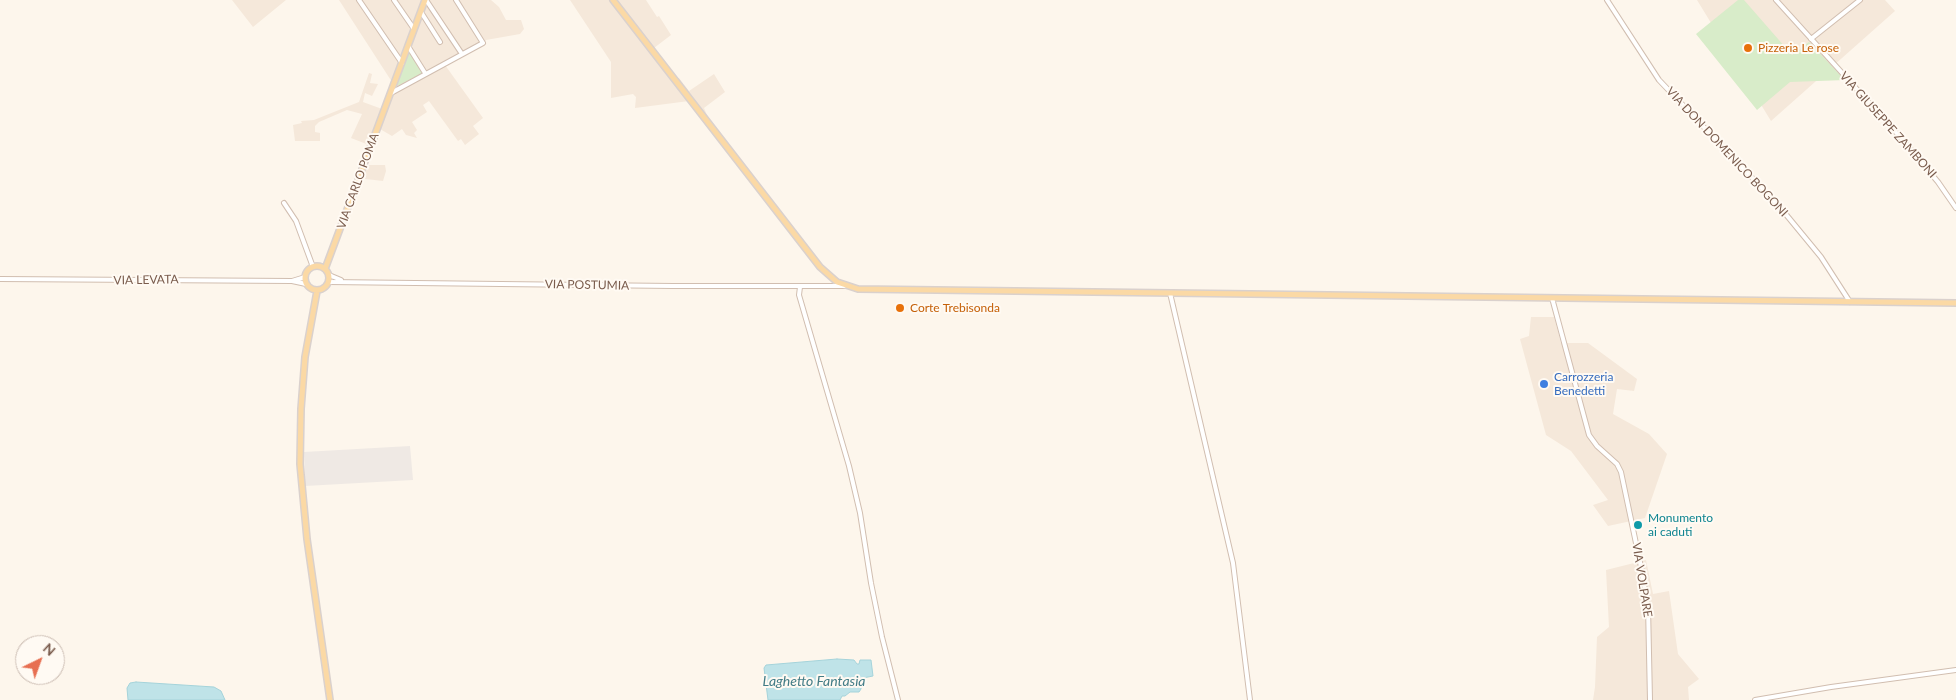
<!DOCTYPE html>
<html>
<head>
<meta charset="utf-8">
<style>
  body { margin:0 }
  #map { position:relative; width:1956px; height:700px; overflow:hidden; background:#fdf6ec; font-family:Lato,sans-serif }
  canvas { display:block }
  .north { position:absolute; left:15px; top:635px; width:50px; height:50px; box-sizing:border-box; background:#fffaf3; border:1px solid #cabbb1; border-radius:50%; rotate:42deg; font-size:14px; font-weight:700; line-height:20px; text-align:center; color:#7a5c4d }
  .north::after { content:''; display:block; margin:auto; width:18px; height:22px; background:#e76f51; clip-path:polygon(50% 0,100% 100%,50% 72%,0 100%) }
</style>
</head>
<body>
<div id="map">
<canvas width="1956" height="700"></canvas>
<div class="north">N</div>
</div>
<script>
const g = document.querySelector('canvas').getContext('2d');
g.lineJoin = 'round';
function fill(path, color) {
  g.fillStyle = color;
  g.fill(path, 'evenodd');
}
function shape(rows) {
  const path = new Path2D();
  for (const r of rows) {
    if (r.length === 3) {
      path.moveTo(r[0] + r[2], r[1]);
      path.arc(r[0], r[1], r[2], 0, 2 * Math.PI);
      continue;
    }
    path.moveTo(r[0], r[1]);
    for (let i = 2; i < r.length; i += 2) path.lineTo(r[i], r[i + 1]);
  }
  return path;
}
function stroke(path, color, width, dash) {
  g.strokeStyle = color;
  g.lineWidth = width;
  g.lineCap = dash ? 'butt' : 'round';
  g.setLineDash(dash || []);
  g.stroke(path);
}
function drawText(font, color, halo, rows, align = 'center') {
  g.font = font + ' Lato,sans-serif';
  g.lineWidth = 4;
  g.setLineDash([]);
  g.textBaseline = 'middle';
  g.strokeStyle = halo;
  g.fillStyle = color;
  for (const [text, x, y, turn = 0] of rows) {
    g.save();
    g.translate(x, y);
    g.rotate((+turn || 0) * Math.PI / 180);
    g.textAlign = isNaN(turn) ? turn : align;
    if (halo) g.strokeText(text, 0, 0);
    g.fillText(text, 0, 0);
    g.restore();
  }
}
fill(shape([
  [232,0,286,0,253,27],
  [339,0,491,0,499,7,506,20,521,20,524,29,520,34,486,40,482,46,445,65,483,118,473,126,479,134,465,145,461,139,458,141,429,101,423,105,427,112,412,122,417,130,414,133,417,138,406,135,402,129,392,136,380,129,367,165,385,165,386,171,383,181,357,178,369,145,351,138,362,114,347,110,319,122,315,126,315,132,320,133,320,141,295,141,293,125,302,123,301,121,314,120,359,102,369,73,372,74,370,83,378,84,372,96,365,93,363,102,382,109,392,82],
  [570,0,646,0,657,17,659,16,671,35,654,48,677,78,679,78,689,91,714,74,725,92,704,108,707,115,703,119,689,101,635,108,636,97,633,94,611,98,611,62],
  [1697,0,1885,0,1895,11,1771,121],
  [1531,317,1554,317,1561,343,1588,343,1637,379,1634,391,1617,389,1613,414,1649,434,1667,454,1645,518,1608,526,1593,505,1608,500,1571,451,1546,435,1520,339,1529,336],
  [1646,560,1653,594,1669,591,1678,654,1699,679,1688,687,1689,700,1593,700,1595,687,1597,637,1609,627,1606,570]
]), '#f5e8da');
fill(shape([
  [410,446,413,480,305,486,304,452]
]), '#efe9e4');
fill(shape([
  [1738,0,1744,0,1792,55,1809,42,1845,80,1790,82,1757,110,1696,34],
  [409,50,423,73,397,86]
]), '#d8ecc9');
const water = shape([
  [837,659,854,660,857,664,859,664,860,660,871,660,873,676,863,678,861,681,861,689,859,692,850,692,845,696,842,696,840,700,768,700,764,668,766,665,837,659],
  [136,682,214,687,221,691,225,700,128,700,127,688,130,683,136,682]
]);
fill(water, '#bfe3e8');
stroke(water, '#a5d3da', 1);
const minor = shape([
  [359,0,402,63],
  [394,0,414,29],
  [426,0,462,54],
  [1607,0,1659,80,1779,206,1821,257,1850,302],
  [1776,0,1902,139,1938,182,1956,208],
  [421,12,440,42],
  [1811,39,1860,0],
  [408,46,425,73],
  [391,93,483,43,456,0],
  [284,203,296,221,313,267],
  [329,275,341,280],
  [0,279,292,281,306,284],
  [292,281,305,277],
  [329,282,673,286,844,286],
  [800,287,799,295,849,466,860,513,871,583,882,637,898,700],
  [1170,293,1233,563,1250,700],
  [1552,298,1589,435,1597,446,1617,464,1621,472,1641,567,1648,606,1650,700],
  [1755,700,1831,687,1956,670]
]);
const major = shape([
  [613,0,820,267,837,282,858,289,1956,303],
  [317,278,12],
  [325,269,425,0],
  [317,291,305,357,301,409,300,464,307,539,330,700]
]);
stroke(minor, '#d1beb0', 6);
stroke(major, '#dad1cd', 8);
stroke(minor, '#fff', 4);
stroke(major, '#fbd9a5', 5);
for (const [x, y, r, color] of [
  [1748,48,5,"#e8710a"],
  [900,308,5,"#e8710a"],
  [1544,384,5,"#3f7fe0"],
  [1638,525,5,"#0f9aa8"]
]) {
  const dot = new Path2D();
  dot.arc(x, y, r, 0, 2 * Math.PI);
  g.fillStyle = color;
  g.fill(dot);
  stroke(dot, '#fffaf3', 2);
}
drawText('12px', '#c56008', '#fffaf3', [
  ["Pizzeria Le rose",1758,48],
  ["Corte Trebisonda",910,308]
], 'left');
drawText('12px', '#7a5c4d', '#fffaf3', [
  ["VIA GIUSEPPE ZAMBONI",1888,125,48],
  ["VIA DON DOMENICO BOGONI",1727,152,47],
  ["VIA CARLO POMA",358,181,-70],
  ["VIA LEVATA",146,280,-1],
  ["VIA POSTUMIA",587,285,1],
  ["VIA VOLPARE",1642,580,81]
]);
drawText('12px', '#366cbe', '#fffaf3', [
  ["Carrozzeria",1554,377],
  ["Benedetti",1554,391]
], 'left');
drawText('12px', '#0d838f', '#fffaf3', [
  ["Monumento",1648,518],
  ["ai caduti",1648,532]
], 'left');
drawText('italic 14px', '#437c86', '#fffaf3', [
  ["Laghetto Fantasia",814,681]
]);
</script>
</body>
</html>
